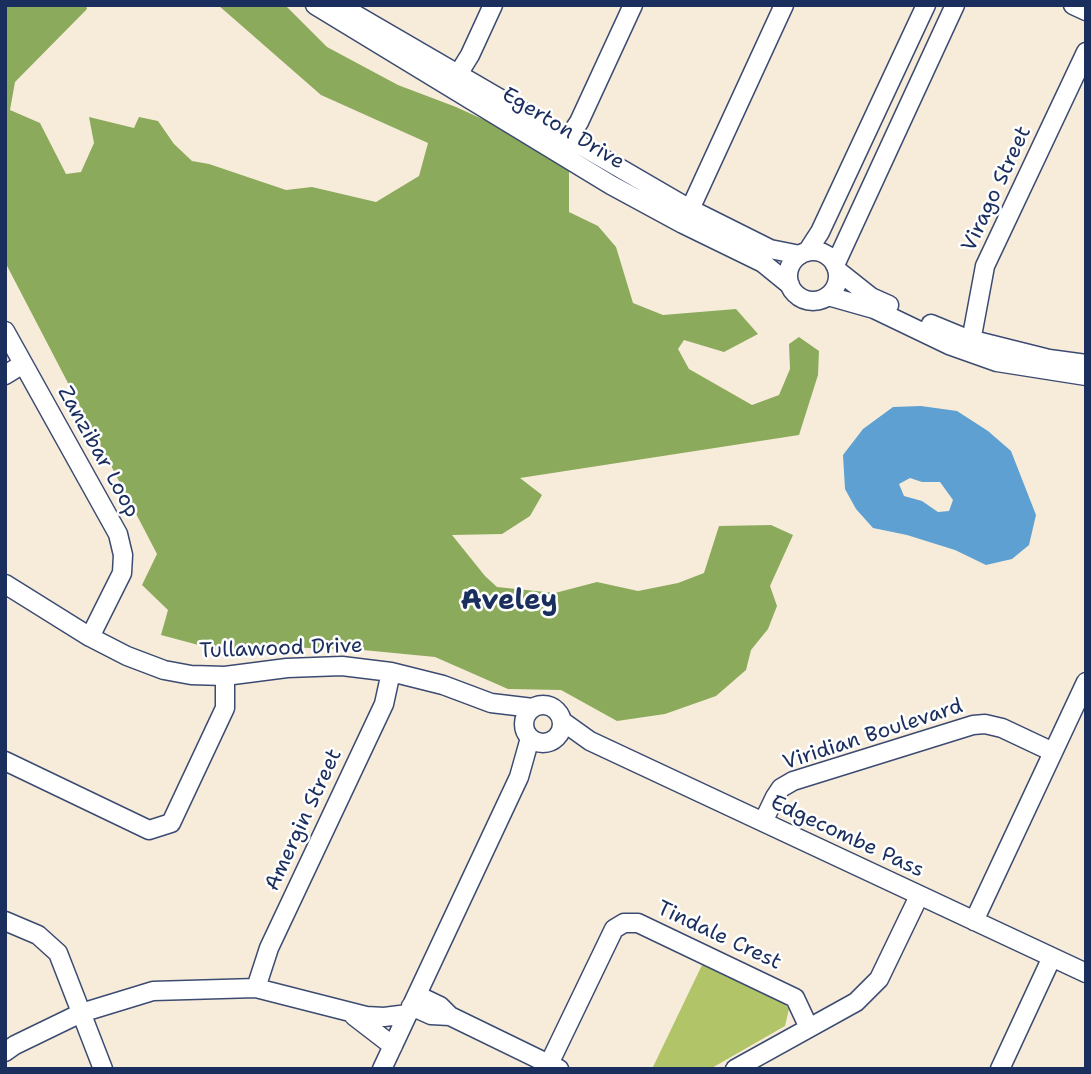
<!DOCTYPE html>
<html>
<head>
<meta charset="utf-8">
<style>
  body { margin:0 }
  #map { position:relative; width:1091px; height:1074px; overflow:hidden; background:#f7ecda; font-family:"Shantell Sans",sans-serif }
  canvas { display:block }
  .frame { position:absolute; inset:0; border:7px solid #1b2f5e; pointer-events:none }
</style>
</head>
<body>
<div id="map">
<canvas width="1091" height="1074"></canvas>
<div class="frame"></div>
</div>
<script>
const g = document.querySelector('canvas').getContext('2d');
g.lineJoin = 'round';
function fill(path, color) {
  g.fillStyle = color;
  g.fill(path, 'evenodd');
}
function shape(rows) {
  const path = new Path2D();
  for (const r of rows) {
    if (r.length === 3) {
      path.moveTo(r[0] + r[2], r[1]);
      path.arc(r[0], r[1], r[2], 0, 2 * Math.PI);
      continue;
    }
    path.moveTo(r[0], r[1]);
    for (let i = 2; i < r.length; i += 2) path.lineTo(r[i], r[i + 1]);
  }
  return path;
}
function stroke(path, color, width, dash) {
  g.strokeStyle = color;
  g.lineWidth = width;
  g.lineCap = dash ? 'butt' : 'round';
  g.setLineDash(dash || []);
  g.stroke(path);
}
function drawText(font, color, halo, rows, align = 'center') {
  g.font = font + ' "Shantell Sans",sans-serif';
  g.lineWidth = 5;
  g.setLineDash([]);
  g.textBaseline = 'middle';
  g.strokeStyle = halo;
  g.fillStyle = color;
  for (const [text, x, y, turn = 0] of rows) {
    g.save();
    g.translate(x, y);
    g.rotate((+turn || 0) * Math.PI / 180);
    g.textAlign = isNaN(turn) ? turn : align;
    if (halo) g.strokeText(text, 0, 0);
    g.fillText(text, 0, 0);
    g.restore();
  }
}
fill(shape([
  [702,965,783,1002,789,1009,785,1026,710,1069,652,1069]
]), '#b1c468');
fill(shape([
  [5,5,86,5,87,9,15,82,10,110,40,123,66,174,81,172,94,143,89,117,134,128,139,117,158,121,174,144,192,161,209,164,286,190,312,187,376,202,419,176,428,143,321,95,218,5,285,5,327,47,398,85,456,107,535,143,569,167,569,212,598,226,616,247,633,303,663,315,736,309,758,334,724,352,684,340,678,349,689,369,752,405,779,395,790,369,789,344,799,337,819,351,818,375,799,435,520,478,542,495,530,516,502,534,452,535,485,576,497,587,555,593,597,582,638,591,678,583,704,573,719,526,771,525,793,535,770,586,777,606,768,629,751,650,746,670,716,696,665,714,617,721,561,690,508,689,435,657,363,650,256,646,221,651,161,635,168,610,142,585,157,554,5,262]
]), '#8caa5c');
fill(shape([
  [921,406,957,411,988,431,1011,451,1036,515,1029,545,1012,559,986,565,955,550,907,535,873,528,856,509,845,489,843,455,863,429,893,407],
  [910,478,922,482,940,482,953,500,949,511,938,512,922,501,904,496,899,484]
]), '#5da0d1');
const minor = shape([
  [315,5,611,185,683,224,763,263,790,285],
  [339,5,690,209,770,249,800,255],
  [1073,5,1086,11],
  [452,84,470,55,493,5],
  [562,147,579,122,633,5],
  [686,218,784,5],
  [813,276,25],
  [807,252,820,232,926,5],
  [835,265,955,5],
  [837,270,871,297,889,305],
  [828,296,874,309,949,345,997,362,1086,376],
  [931,324,965,338,1049,359,1086,364],
  [5,331,118,534,123,555,122,573,90,637],
  [969,352,985,266,1086,52],
  [5,375,23,364],
  [5,584,90,637,127,656,164,670,191,675,225,676,287,668,342,666,391,672,443,685,491,703,533,708],
  [543,724,19],
  [562,721,590,741,1086,973],
  [5,761,149,830,171,823,225,708,225,676],
  [763,822,775,797,781,788,793,781,973,725,985,724,1002,728,1053,752],
  [5,921,38,935,58,953,103,1069],
  [974,921,1086,682],
  [256,988,269,948,384,704,391,672],
  [417,995,440,1006,450,1016,559,1069],
  [411,1006,431,1015,450,1016],
  [354,1016,393,1046],
  [5,1052,15,1045,81,1013,153,991,256,988,366,1016,384,1017,408,1014],
  [549,1064,614,929,624,923,638,923,795,998,809,1028],
  [382,1069,519,777,530,738],
  [735,1069,856,1002,879,979,919,896],
  [1000,1069,1052,957]
]);
stroke(minor, '#3c4b71', 21);
stroke(minor, '#fff', 18);
drawText('21px', '#1b2f5e', '#fff', [
  ["Egerton Drive",563,129,31],
  ["Virago Street",997,189,-65],
  ["Zanzibar Loop",98,452,61],
  ["Tullawood Drive",281,649,-2],
  ["Viridian Boulevard",873,735,-18],
  ["Amergin Street",304,820,-65],
  ["Edgecombe Pass",847,837,25],
  ["Tindale Crest",719,936,25]
]);
drawText('bold 28px', '#1b2f5e', '#fff', [
  ["Aveley",509,602]
]);
</script>
</body>
</html>
